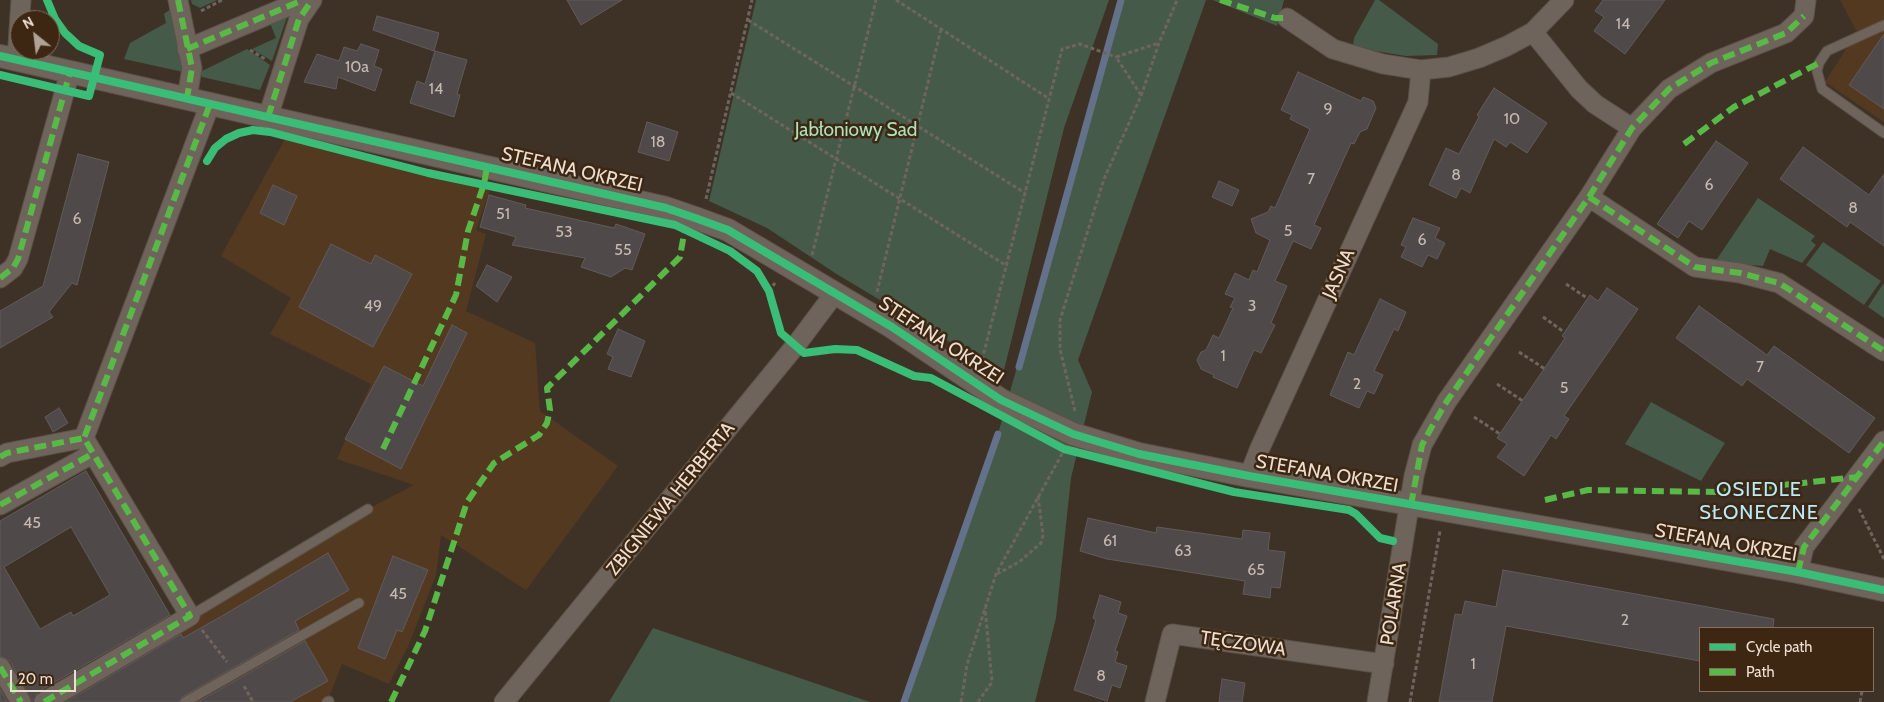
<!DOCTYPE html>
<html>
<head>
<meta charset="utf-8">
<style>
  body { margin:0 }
  #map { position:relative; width:1884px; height:702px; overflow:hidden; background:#3e3226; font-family:Cabin,sans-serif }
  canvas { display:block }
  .legend { position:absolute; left:1699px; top:627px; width:175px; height:65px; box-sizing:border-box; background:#3d2712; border:1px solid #83705f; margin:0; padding:6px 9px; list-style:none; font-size:15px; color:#edded2 }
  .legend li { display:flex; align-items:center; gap:10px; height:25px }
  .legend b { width:25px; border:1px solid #83705f }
  .north { position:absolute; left:10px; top:10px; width:50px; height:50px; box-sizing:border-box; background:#3d2712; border:1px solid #83705f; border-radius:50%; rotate:331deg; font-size:14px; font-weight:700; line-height:20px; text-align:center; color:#edded2 }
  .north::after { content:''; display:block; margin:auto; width:18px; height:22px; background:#b0a296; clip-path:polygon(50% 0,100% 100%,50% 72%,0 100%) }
  .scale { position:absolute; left:10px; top:670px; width:66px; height:22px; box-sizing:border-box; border:2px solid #edded2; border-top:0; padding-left:6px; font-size:15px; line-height:18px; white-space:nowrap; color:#edded2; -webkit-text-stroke:4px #3d2712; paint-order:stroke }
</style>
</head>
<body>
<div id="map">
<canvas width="1884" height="702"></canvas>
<ul class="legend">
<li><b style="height:6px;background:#3abd76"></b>Cycle path</li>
<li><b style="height:6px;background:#58b947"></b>Path</li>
</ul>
<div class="north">N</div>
<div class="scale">20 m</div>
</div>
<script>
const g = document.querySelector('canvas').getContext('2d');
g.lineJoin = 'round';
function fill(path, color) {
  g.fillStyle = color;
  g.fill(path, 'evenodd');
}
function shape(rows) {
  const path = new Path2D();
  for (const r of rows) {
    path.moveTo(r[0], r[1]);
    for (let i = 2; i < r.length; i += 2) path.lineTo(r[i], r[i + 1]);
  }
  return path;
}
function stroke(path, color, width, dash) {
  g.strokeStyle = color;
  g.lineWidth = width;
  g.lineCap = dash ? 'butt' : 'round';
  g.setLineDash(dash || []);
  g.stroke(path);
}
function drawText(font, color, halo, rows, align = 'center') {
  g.font = font + ' Cabin,sans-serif';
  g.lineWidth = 5;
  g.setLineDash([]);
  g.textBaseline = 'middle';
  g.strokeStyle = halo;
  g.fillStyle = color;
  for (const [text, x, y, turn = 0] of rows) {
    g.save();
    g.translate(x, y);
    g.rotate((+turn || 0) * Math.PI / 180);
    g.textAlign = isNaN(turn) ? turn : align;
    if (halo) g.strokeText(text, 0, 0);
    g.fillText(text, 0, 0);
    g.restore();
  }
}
fill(shape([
  [1840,0,1884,0,1884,122,1825,82,1857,32],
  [286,137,491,186,476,230,486,234,466,311,535,343,540,411,618,466,526,590,441,535,436,575,409,644,389,684,342,664,327,702,44,702,368,509,414,485,337,459,371,384,270,334,291,298,221,256]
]), '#543921');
fill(shape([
  [191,0,217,0,200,8,192,4],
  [756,0,1109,0,1064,128,1003,374,835,273,767,228,709,201],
  [1121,0,1206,0,1078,360,1092,392,1071,478,1056,618,1035,702,904,702,998,434],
  [1213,0,1284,0,1277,26],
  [1375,0,1379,0,1438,44,1437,55,1406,56,1375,51,1353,45,1354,38],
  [172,8,183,72,124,59,130,43,166,23,164,14],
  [287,17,272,61,252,49,276,38,270,23],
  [247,49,270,65,260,90,202,77,200,72],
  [1758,198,1815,236,1811,241,1816,245,1802,263,1770,249,1763,266,1715,262],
  [1823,242,1881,281,1864,305,1806,265],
  [1883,284,1884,284,1884,318,1868,307],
  [1651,402,1725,443,1701,481,1625,444],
  [653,628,870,702,609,702]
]), '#455a49');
stroke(shape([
  [1019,367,1121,0],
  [904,702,998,434]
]), '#63718b', 7);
const building = shape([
  [567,0,622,0,581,25,567,0],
  [1603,0,1665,0,1625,54,1594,31,1604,17,1595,11,1603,0],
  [377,16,439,33,434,51,373,30,377,16],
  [1884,34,1884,109,1849,85,1884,34],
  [361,44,379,50,374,66,382,69,375,91,338,77,336,89,304,82,317,54,339,61,344,47,357,51,361,44],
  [435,51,467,60,457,94,460,95,454,117,410,103,417,81,425,84,435,51],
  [1298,72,1361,101,1363,97,1373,101,1376,108,1367,129,1360,132,1354,144,1351,143,1314,225,1321,228,1311,249,1293,241,1275,281,1287,286,1271,323,1275,325,1261,353,1254,350,1237,388,1213,377,1214,375,1201,369,1197,360,1201,352,1206,350,1213,335,1219,338,1233,308,1230,307,1235,298,1225,294,1235,273,1249,280,1253,270,1257,272,1270,240,1256,233,1251,219,1268,212,1271,206,1275,208,1310,129,1290,119,1292,115,1281,110,1298,72],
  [1494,88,1547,123,1527,153,1510,142,1506,147,1494,139,1470,193,1461,188,1456,198,1429,185,1446,148,1459,154,1479,117,1477,115,1494,88],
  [647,122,678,132,669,161,638,152,647,122],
  [1716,141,1748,163,1702,230,1689,221,1678,238,1657,224,1716,141],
  [1803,147,1869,195,1884,174,1884,246,1850,222,1847,227,1780,179,1803,147],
  [78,154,109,162,77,285,72,283,49,312,53,317,0,348,0,311,43,286,78,154],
  [1219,181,1239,190,1232,206,1212,197,1219,181],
  [273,185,297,196,284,225,260,213,273,185],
  [489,195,526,205,525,208,614,228,616,224,645,234,632,270,625,268,611,277,581,267,585,258,512,245,516,237,480,227,489,195],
  [1413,218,1440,228,1435,238,1445,243,1437,259,1428,255,1422,267,1401,257,1406,247,1401,245,1413,218],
  [331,244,371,264,375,255,412,274,373,347,299,307,331,244],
  [487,265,512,277,497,302,476,286,487,265],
  [1607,288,1638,309,1564,416,1569,419,1556,439,1551,435,1524,476,1497,457,1507,444,1497,438,1565,338,1562,336,1590,295,1598,301,1607,288],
  [1380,299,1406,312,1398,331,1394,329,1374,371,1383,375,1374,394,1367,391,1359,408,1330,395,1348,352,1354,355,1380,299],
  [1699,306,1767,355,1774,346,1875,418,1849,453,1747,379,1742,386,1676,338,1699,306],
  [452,325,467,333,401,469,345,439,384,366,423,386,452,325],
  [618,329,645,341,631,377,608,369,613,357,607,354,618,329],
  [59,408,68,423,53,432,45,417,59,408],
  [86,471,170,615,38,692,32,702,10,661,0,656,0,521,86,471],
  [71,527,110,595,73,616,71,612,40,629,4,567,71,527],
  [1088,518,1156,533,1157,527,1242,539,1243,530,1270,533,1268,550,1285,552,1280,588,1271,587,1270,598,1243,594,1245,581,1107,559,1080,551,1088,518],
  [328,553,349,590,295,621,299,630,182,697,179,702,66,702,181,634,183,638,222,616,328,553],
  [393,556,428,570,402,632,397,630,385,659,358,648,393,556],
  [1503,570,1774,619,1773,628,1700,628,1700,661,1506,626,1492,702,1439,702,1455,614,1462,615,1465,601,1496,607,1503,570],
  [1100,595,1121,602,1118,613,1127,616,1115,651,1118,652,1115,662,1127,666,1120,688,1112,685,1107,701,1074,690,1096,620,1093,618,1100,595],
  [305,641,328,681,290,702,198,702,305,641],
  [1222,679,1245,683,1242,702,1219,702,1222,679],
  [0,689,8,702,0,702,0,689]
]);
fill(building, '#504949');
stroke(building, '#615b5a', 1);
const service = shape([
  [1884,25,1827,51,1819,63,1817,71,1822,89,1884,133],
  [190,616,368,509],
  [185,702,359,603],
  [327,702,329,701]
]);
const minor = shape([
  [178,0,192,68,187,98],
  [1287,18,1333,49,1383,64,1421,70],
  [1533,32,1579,89,1595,104,1632,128],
  [187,49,303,0],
  [17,60,21,0],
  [268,117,299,19,312,0],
  [1589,197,1695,267,1740,273,1779,283,1884,351],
  [0,278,13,268,18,259,70,72],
  [0,457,7,453,84,438],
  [1249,476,1260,448,1418,102,1421,70,1449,67,1479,58,1507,46,1533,32,1564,0],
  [0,505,92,454],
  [1798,572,1804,547,1884,441],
  [0,667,21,702],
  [44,702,190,616,84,438,210,104],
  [504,702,796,345,835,293],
  [1155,702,1172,634,1384,664],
  [1377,702,1414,476,1422,445,1447,401,1589,197,1632,128,1669,89,1711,63,1786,33,1804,16,1806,0]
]);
const tertiary = shape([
  [0,56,666,208,698,219,728,230,892,327,1001,400,1073,434,1139,454,1249,476,1798,572,1884,590]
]);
stroke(service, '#5c5147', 11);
stroke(minor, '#5c5147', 21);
stroke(tertiary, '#5c5147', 24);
stroke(shape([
  [896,0,1048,98],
  [201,11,222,0],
  [748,20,1025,193],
  [250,50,265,59],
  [731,93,1007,266],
  [1141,95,1116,57,1159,43],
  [706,199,752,0],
  [812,255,876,0],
  [1566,284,1587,298],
  [769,291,775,283],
  [877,292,941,29],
  [1543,317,1564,332],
  [1519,352,1545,369],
  [982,360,1062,49,1080,44,1116,57],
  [1497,384,1523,401],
  [1075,411,1060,349,1060,320,1104,179,1141,96,1159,43,1177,0],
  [1474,417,1500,434],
  [1859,509,1884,559],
  [997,574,1019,562,1041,543,1043,535,1038,496],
  [202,630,227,662],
  [244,686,253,702],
  [961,702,967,665,996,574,1063,452],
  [978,702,992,682,985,608],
  [1410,702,1440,531],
  [1860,702,1862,691]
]), '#6e655c', 3, [4, 2.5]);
stroke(service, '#6e645c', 9);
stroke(minor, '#6e645c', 19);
stroke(tertiary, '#6e645c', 22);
stroke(shape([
  [178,0,192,68,187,98],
  [1220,0,1275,18,1287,18],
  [187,49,303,0],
  [268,117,299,19,312,0],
  [1684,144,1734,107,1819,63],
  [1589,197,1695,267,1740,273,1779,283,1884,351],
  [0,278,13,268,18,259,70,72],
  [383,449,456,295,468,231,484,184,487,167],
  [0,457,7,453,84,438],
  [1545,500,1588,490,1719,492,1857,477],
  [0,505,92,454],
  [1411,505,1422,445,1430,430,1447,401,1589,197,1632,128,1669,89,1711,63,1786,33,1804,16],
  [1798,572,1804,547,1884,441],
  [0,667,21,702],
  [44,702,190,616,84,438,210,104],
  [391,702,425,631,467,502,494,463,539,435,547,423,550,410,547,388,680,257,685,228]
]), '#58b947', 6, [12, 6]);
stroke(shape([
  [0,56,666,208,698,219,728,230,892,327,1001,400,1073,434,1139,454,1249,476,1798,572,1884,590],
  [0,75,89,96,100,55,79,46,65,33,55,19,47,0],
  [207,161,215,148,226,139,239,133,253,130,270,132,428,173,675,225,730,251,757,271,769,291,781,333,804,353,835,349,857,350,914,376,931,378,1064,449,1234,492,1349,510,1356,514,1380,538,1393,541]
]), '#3abd76', 8);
drawText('16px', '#c6b9b0', null, [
  ["14",1623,24],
  ["10a",357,67],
  ["14",436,89],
  ["9",1328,109],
  ["10",1512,119],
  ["18",658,142],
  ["8",1456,175],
  ["7",1311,179],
  ["6",1709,185],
  ["8",1853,208],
  ["51",503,214],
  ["6",77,219],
  ["5",1288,231],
  ["53",564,232],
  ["6",1422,240],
  ["55",623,250],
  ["49",373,306],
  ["3",1252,306],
  ["1",1223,356],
  ["7",1760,367],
  ["2",1357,384],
  ["5",1564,388],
  ["45",32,523],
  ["61",1110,541],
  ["63",1183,551],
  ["65",1256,570],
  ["45",398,594],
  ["2",1625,620],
  ["1",1473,664],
  ["8",1101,676]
]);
drawText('19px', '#a9e2bb', '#3d2712', [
  ["Jabłoniowy Sad",856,130]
]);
drawText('19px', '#edded2', '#3d2712', [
  ["STEFANA OKRZEI",572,170,13],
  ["JASNA",1339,274,-66],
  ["STEFANA OKRZEI",941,341,33],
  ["STEFANA OKRZEI",1327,474,10],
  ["ZBIGNIEWA HERBERTA",671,499,-51],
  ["STEFANA OKRZEI",1726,543,10],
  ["POLARNA",1394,604,-81],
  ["TĘCZOWA",1243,644,8]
]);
g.letterSpacing = '1px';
drawText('20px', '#b5ebfd', '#3d2712', [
  ["OSIEDLE",1759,490],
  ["SŁONECZNE",1759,513]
]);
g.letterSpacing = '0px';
</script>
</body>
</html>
